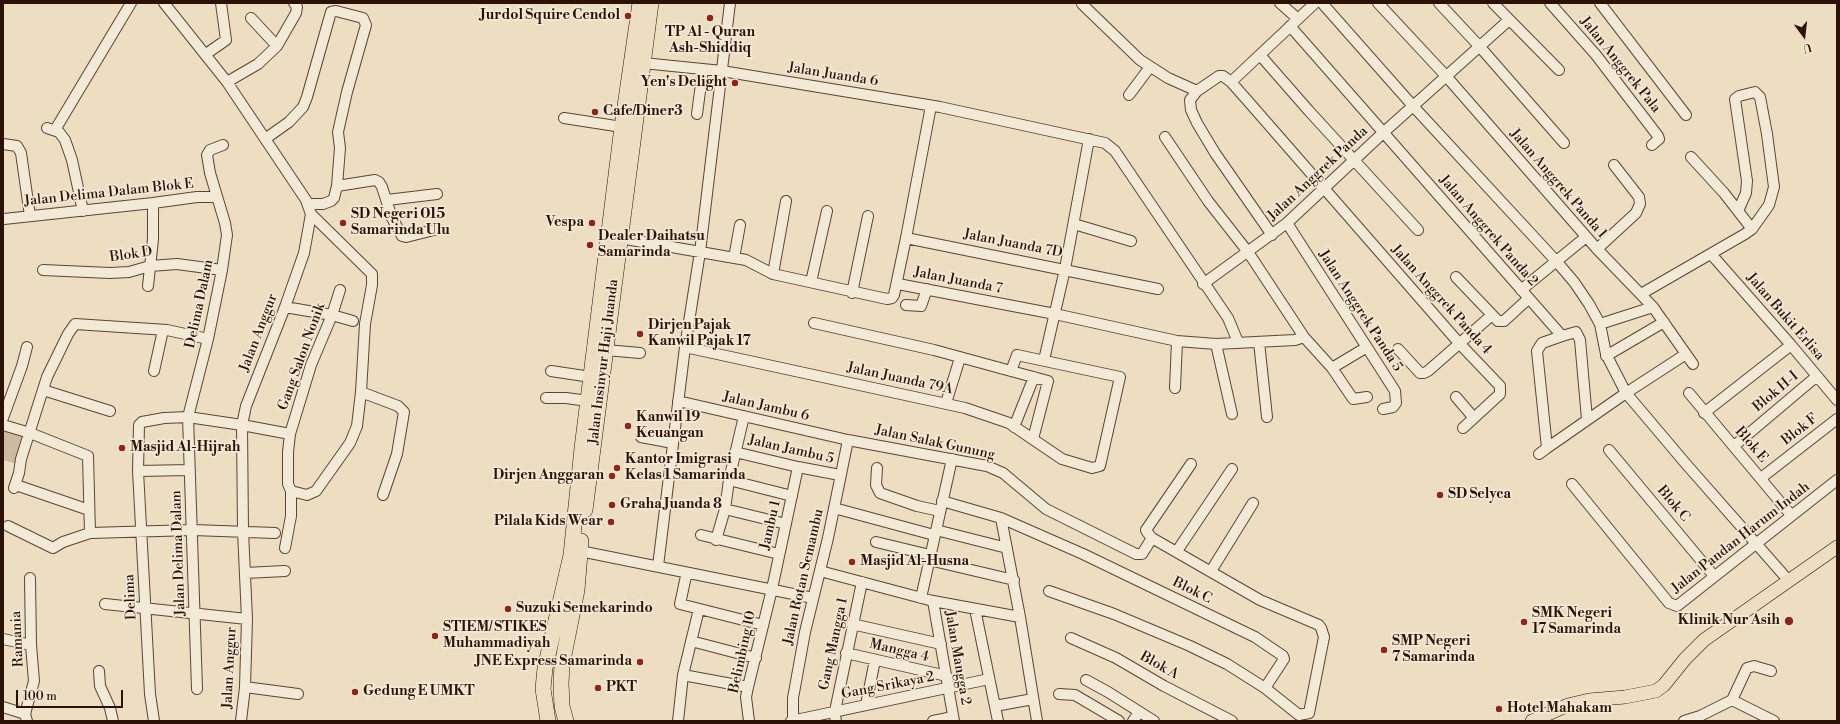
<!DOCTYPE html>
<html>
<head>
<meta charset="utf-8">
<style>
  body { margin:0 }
  #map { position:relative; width:1840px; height:724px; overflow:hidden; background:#edddc1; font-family:"Libre Bodoni",serif }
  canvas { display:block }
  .frame { position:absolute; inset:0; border:4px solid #2b1205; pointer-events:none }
  .north { position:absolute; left:1784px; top:16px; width:40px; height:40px; -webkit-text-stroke:3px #f3e9d7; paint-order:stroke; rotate:165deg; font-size:11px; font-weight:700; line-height:16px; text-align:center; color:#2b1205 }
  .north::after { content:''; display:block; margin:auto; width:14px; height:18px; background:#2b1205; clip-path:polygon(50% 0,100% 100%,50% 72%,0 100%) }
  .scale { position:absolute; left:16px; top:690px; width:107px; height:18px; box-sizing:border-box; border:2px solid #2b1205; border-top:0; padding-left:5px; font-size:12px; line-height:14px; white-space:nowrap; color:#2b1205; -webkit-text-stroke:3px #f3e9d7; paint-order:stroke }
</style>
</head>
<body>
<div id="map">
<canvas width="1840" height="724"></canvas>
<div class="frame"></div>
<div class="north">U</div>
<div class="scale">100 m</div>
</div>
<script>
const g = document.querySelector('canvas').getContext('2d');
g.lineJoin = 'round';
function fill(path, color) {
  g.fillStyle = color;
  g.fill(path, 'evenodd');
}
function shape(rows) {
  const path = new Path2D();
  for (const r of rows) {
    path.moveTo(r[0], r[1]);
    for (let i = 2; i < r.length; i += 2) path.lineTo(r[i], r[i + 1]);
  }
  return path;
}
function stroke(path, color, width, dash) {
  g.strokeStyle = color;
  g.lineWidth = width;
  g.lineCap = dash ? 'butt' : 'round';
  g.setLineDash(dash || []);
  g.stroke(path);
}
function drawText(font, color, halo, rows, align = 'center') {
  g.font = font + ' "Libre Bodoni",serif';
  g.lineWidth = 3.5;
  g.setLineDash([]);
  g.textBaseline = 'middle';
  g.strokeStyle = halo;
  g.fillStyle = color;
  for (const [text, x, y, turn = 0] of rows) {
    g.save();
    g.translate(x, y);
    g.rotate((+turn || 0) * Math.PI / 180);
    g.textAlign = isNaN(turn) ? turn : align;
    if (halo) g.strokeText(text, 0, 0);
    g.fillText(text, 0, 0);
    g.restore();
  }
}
fill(shape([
  [3,431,25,437,17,464,3,460]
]), '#ccbaa1');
const minor = shape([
  [164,3,227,82,306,200,311,214,304,253,285,307,246,406,242,425,243,531,247,619,245,687,241,721],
  [1280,3,1298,19],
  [1322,3,1413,106,1557,262,1574,282,1589,304,1600,324,1606,354,1626,393,1547,448,1537,351,1542,343,1562,336],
  [1378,3,1446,76,1597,249,1653,307,1693,364],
  [1439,3,1480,47,1564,143],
  [1493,3,1559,70],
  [1550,3,1596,55,1658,136,1659,139,1652,145],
  [1600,3,1686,115],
  [1082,4,1140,60,1168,78,1197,91],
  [251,18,277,46],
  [1290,26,1562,336,1576,332,1580,340,1587,419],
  [206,54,226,40,221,3],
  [1260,55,1309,111,1418,230],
  [643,63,722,71,940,107,1105,143,1115,151,1228,318,1238,342],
  [227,82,258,64,277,46,296,13,297,7,294,3],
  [1231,82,1315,3],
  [1129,95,1150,67],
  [697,114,703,69],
  [564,118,622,127],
  [47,128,59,132,65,140,72,160,83,211],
  [55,130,131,3],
  [1165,137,1208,201,1248,252,1304,337,1332,368,1353,399,1367,397],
  [265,139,289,122,303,107,307,97,331,12,336,11,363,18,366,25,347,92,338,132,340,148,337,186],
  [3,144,17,146,21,153,30,216],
  [1691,157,1724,193,1752,229],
  [387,200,437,194],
  [309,204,323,204,331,201,334,198,337,186,375,180,379,182,382,187,392,218,402,236,406,237,438,229],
  [311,214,372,274,372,285,365,324,361,392],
  [4,219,153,203,197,197,217,197],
  [1287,223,1395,391,1396,403,1393,407,1383,409],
  [1074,224,1131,241],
  [1272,235,1215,153,1197,123,1191,110,1190,100,1197,91,1219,76,1223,76,1231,82,1247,100,1459,343,1500,386,1500,394,1463,428],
  [620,238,746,260,773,274,887,299,892,298,894,295,906,238,1158,289],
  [906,238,931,106],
  [1597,249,1636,213,1640,204,1639,197,1614,165],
  [1711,254,1791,345,1837,400],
  [734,258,740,225],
  [43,270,110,273,129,272,150,266,177,264,222,270],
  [773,274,786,201],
  [1456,277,1498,321,1504,321,1528,299],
  [811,282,827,211],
  [898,284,1055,314,1177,341,1216,344,1295,340,1304,337],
  [1203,284,1287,223,1384,132,1509,20],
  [148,286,153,239,153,203],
  [340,290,332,315,311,365,290,434,288,452,288,484,291,491,307,495,316,491,350,443,357,426,361,392,398,406,404,412,397,454,383,495],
  [1521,290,1586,237],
  [852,293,868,216],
  [1641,294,1745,234,1752,229,1769,205,1774,187,1767,134,1760,97,1755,92,1739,96,1735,99,1747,181,1746,193,1738,211],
  [906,305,921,306,927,289],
  [285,307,332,315,353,321],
  [814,323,934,350,1011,371],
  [1600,324,1653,307],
  [1259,342,1267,417],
  [1216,344,1232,414],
  [685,347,965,408,1009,423,1062,459,1092,468,1100,466,1120,377,1017,355,1011,371,1048,381,1033,439],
  [1398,349,1420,373,1424,373,1428,371,1492,315],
  [606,350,640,353],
  [1686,354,1626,393,1686,464,1789,581],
  [1606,356,1664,322],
  [1044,360,1065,269,1089,139],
  [1332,368,1367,347],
  [154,371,163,330],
  [551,371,591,377],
  [1175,388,1177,341],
  [43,390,110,411],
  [1689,393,1791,515],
  [1456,397,1474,418],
  [546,398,566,398,588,401],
  [678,401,848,440,987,466,1003,473,1046,509,1136,554,1142,554,1152,538],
  [946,403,960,358],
  [1704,413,1791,345],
  [3,418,22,366,27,347],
  [3,425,30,433,88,456,90,533,193,530,275,533],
  [1014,427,1034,377],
  [641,437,673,443],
  [1734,446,1817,376],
  [1609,450,1714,576],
  [735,452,798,467,840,475],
  [1539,454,1547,448],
  [877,468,876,485,880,493,917,506,940,511],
  [138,471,190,470],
  [1761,478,1837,419],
  [729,480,792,496],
  [1572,484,1669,603,1677,606,1837,480],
  [16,485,89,510],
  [14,488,19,473,21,459,47,377,68,334,75,324,167,330,208,339],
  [942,501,1001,518,1083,554,1255,637,1283,656,1284,659,1265,688,1299,715,1309,713,1324,637,1321,628,1319,625,1260,600,1152,538,1147,532,1146,530,1191,464],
  [834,508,934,535],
  [725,509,786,524],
  [1001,518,1020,617,1037,721],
  [8,526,53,548,63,542,90,533],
  [936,530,1007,548],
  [701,535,779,554],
  [716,540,725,509,729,480,744,416],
  [876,542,930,555],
  [285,548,291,516,291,491],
  [580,551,813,598],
  [1177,551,1232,469],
  [929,560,1014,580],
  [658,566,685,347,700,252,730,3],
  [820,571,933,601,1020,617],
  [1211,571,1253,503],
  [245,573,285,571],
  [686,576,680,604,763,625],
  [1049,591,1114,614,1190,646,1227,664,1265,688],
  [921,598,952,459],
  [933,601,954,721],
  [105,604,247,619],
  [975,609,998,721],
  [852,624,941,644],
  [1071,638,1116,658,1164,686,1232,721],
  [3,639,31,645],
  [691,641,756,658],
  [846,653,947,676],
  [99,671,100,686,110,708,113,721],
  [683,675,748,687],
  [1086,680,1108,692,1154,721],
  [245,687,298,694],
  [197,689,188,417,208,339,222,270,227,235,225,223,210,173,207,155,210,150,223,145],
  [1059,694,1075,695,1119,721],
  [1732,700,1747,668,1754,666,1771,671],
  [866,705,875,660],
  [995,706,1033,699],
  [3,707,25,714],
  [834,711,836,721],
  [835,711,862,582],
  [27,721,25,714,34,681,31,645,30,578],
  [154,721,150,694,138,471,139,425,142,422,164,418,188,417,242,425,290,434],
  [678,721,683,675,699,609],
  [749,721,746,697,748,687,772,589,798,467],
  [791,721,989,679],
  [793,721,793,698,805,632,828,538,848,440],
  [933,721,953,717],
  [1133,721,1139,712],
  [1684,721,1700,716,1732,700,1774,721]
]);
const major = shape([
  [1532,721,1568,705,1589,700,1625,697,1656,691,1664,685,1685,659,1704,640,1837,547]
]);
const highway = shape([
  [585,510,651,3],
  [548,721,543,689,545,668,571,555,582,448,622,127,640,3],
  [566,721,562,706,561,683,562,665,577,590,581,541]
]);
stroke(minor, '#5c4534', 12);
stroke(major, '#2b1205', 14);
stroke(highway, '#2b1205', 16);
stroke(minor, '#f3e9d7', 10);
stroke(major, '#edddc1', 13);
stroke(highway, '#edddc1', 15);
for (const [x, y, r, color] of [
  [628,16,4,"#8f2418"],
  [710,18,4,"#8f2418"],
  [735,83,4,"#8f2418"],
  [595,112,4,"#8f2418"],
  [343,223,4,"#8f2418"],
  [592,223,4,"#8f2418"],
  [590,245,4,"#8f2418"],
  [640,334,4,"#8f2418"],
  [628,426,4,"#8f2418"],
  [122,448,4,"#8f2418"],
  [617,468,4,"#8f2418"],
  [612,476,4,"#8f2418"],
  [1440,495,4,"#8f2418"],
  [612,505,4,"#8f2418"],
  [611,522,4,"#8f2418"],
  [852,562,4,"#8f2418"],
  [508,609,4,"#8f2418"],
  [1789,621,5,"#8f2418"],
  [1524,622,4,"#8f2418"],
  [435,636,4,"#8f2418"],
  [1384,650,4,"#8f2418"],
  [640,662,4,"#8f2418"],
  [598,688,4,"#8f2418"],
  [355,692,4,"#8f2418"],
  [1499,709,4,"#8f2418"]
]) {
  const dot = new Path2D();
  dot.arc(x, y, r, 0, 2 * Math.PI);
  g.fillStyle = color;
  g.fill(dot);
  stroke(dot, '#f3e9d7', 1.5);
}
drawText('bold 14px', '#2b1205', '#f3e9d7', [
  ["Jurdol Squire Cendol",620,16,"right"],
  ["TP Al - Quran",710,33,"center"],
  ["Ash-Shiddiq",710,49,"center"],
  ["Yen's Delight",727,83,"right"],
  ["Cafe/Diner3",603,112],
  ["SD Negeri 015",351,215],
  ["Samarinda Ulu",351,231],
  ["Vespa",584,223,"right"],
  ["Dealer Daihatsu",598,237],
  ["Samarinda",598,253],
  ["Dirjen Pajak",648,326],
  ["Kanwil Pajak 17",648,342],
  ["Kanwil 19",636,418],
  ["Keuangan",636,434],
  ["Masjid Al-Hijrah",130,448],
  ["Kantor Imigrasi",625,460],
  ["Kelas 1 Samarinda",625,476],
  ["Dirjen Anggaran",604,476,"right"],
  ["SD Selyca",1448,495],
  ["Graha Juanda 8",620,505],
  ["Pilala Kids Wear",603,522,"right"],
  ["Masjid Al-Husna",860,562],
  ["Suzuki Semekarindo",516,609],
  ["SMK Negeri",1532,614],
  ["17 Samarinda",1532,630],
  ["Klinik Nur Asih",1780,621,"right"],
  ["STIEM/ STIKES",443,628],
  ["Muhammadiyah",443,644],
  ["SMP Negeri",1392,642],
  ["7 Samarinda",1392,658],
  ["JNE Express Samarinda",632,662,"right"],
  ["PKT",606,688],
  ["Gedung E UMKT",363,692],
  ["Hotel Mahakam",1507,709]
], 'left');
drawText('14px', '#2b1205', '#f3e9d7', [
  ["Jalan Anggrek Pala",1620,65,51],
  ["Jalan Juanda 6",833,75,9],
  ["Jalan Anggrek Panda",1318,174,-43],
  ["Jalan Anggrek Panda 1",1558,184,49],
  ["Jalan Delima Dalam Blok E",109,193,-6],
  ["Jalan Anggrek Panda 2",1488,231,49],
  ["Jalan Juanda 7D",1013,244,11],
  ["Blok D",131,255,-8],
  ["Jalan Juanda 7",958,281,11],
  ["Jalan Anggrek Panda 4",1441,300,48],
  ["Delima Dalam",200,304,-78],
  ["Jalan Anggrek Panda 5",1360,311,57],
  ["Jalan Bukit Erlisa",1785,317,49],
  ["Jalan Anggur",259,333,-69],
  ["Gang Salon Nonik",302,357,-70],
  ["Jalan Insinyur Haji Juanda",604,362,-83],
  ["Jalan Juanda 79A",900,379,12],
  ["Blok H-I",1776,392,-40],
  ["Jalan Jambu 6",766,407,13],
  ["Blok F",1800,430,-38],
  ["Jalan Salak Gunung",935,443,12],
  ["Blok E",1751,445,49],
  ["Jalan Jambu 5",791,450,13],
  ["Blok C",1673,504,50],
  ["Jambu 1",771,525,-77],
  ["Jalan Pandan Harum Indah",1741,538,-38],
  ["Jalan Delima Dalam",179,553,-92],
  ["Jalan Rotan Semambu",804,577,-77],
  ["Blok C",1192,591,26],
  ["Delima",131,597,-93],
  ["Ramania",18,639,-93],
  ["Gang Mangga 1",834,644,-78],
  ["Mangga 4",899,651,13],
  ["Belimbing 10",743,652,-78],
  ["Jalan Mangga 2",957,658,80],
  ["Blok A",1159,666,29],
  ["Jalan Anggur",230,668,-87],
  ["Gang Srikaya 2",888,686,-11]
]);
</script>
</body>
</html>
